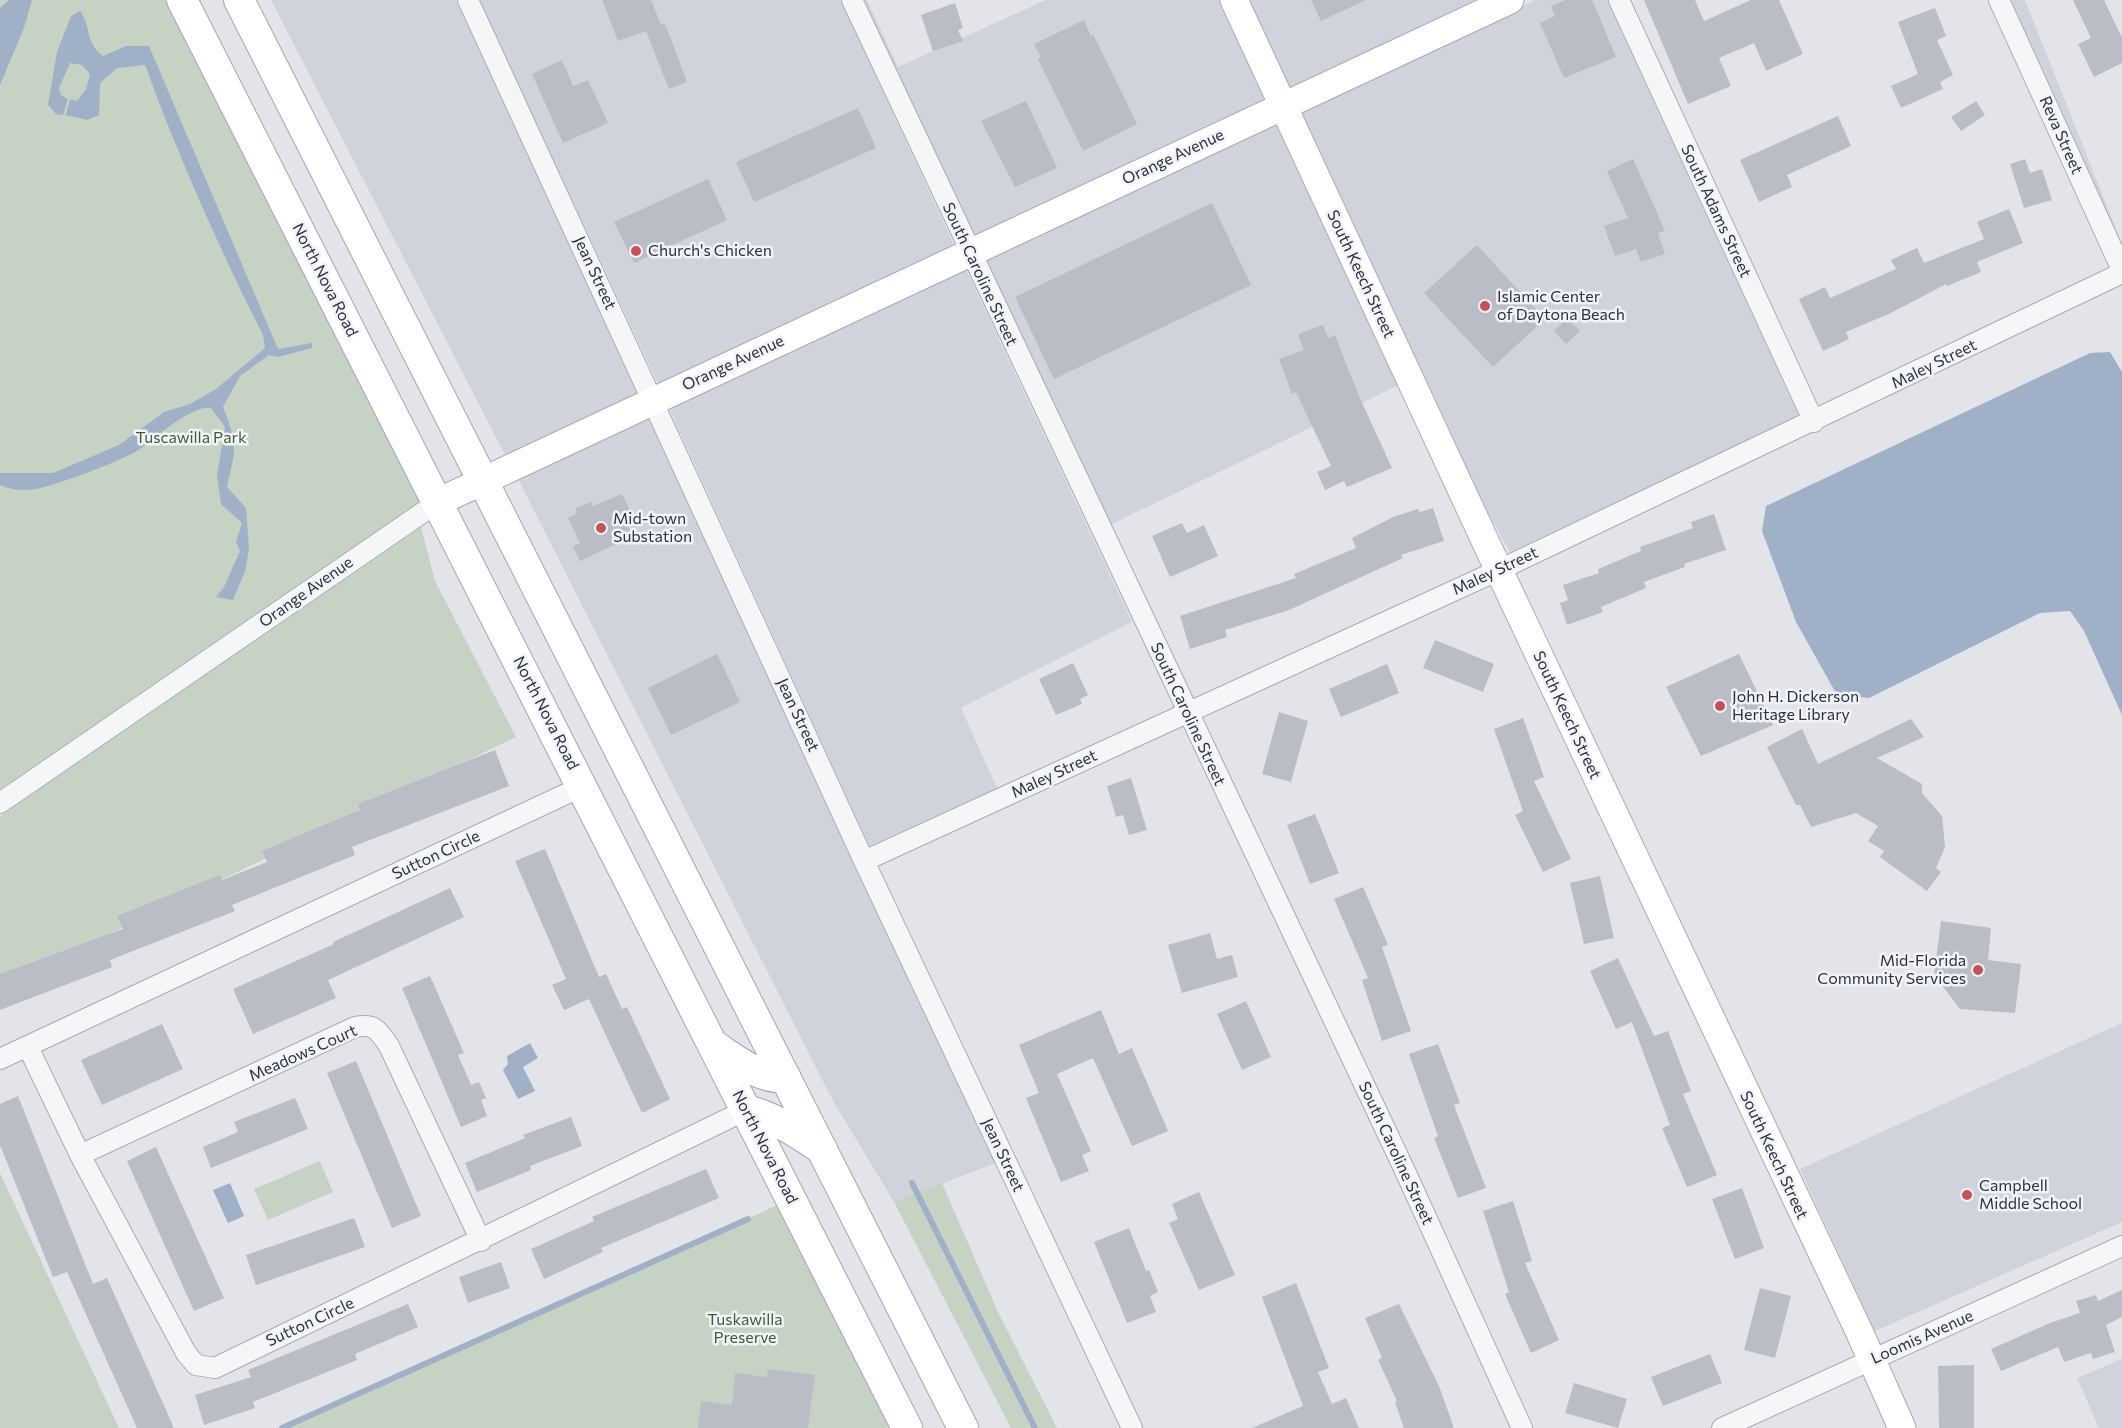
<!DOCTYPE html>
<html>
<head>
<meta charset="utf-8">
<style>
  body { margin:0 }
  canvas { display:block; background:#e2e4ea }
</style>
</head>
<body>
<canvas width="2122" height="1428"></canvas>
<script>
const context = document.querySelector('canvas').getContext('2d');
context.lineJoin = 'round';
function fillPath(path, color) { context.fillStyle = color; context.fill(path, 'evenodd'); }
function strokePath(path, color, width, dash) { context.strokeStyle = color; context.lineWidth = width; context.lineCap = dash ? 'butt' : 'round'; context.setLineDash(dash || []); context.stroke(path); }
function label(font, color, halo, rows, align = 'center') {
  context.font = font + ' Commissioner,sans-serif'; context.lineWidth = 5; context.setLineDash([]); context.textBaseline = 'middle'; context.strokeStyle = halo; context.fillStyle = color; for (const [text, x, y, turn = 0] of rows) {
    context.save(); context.translate(x, y); context.rotate((+turn || 0) * Math.PI / 180); context.textAlign = isNaN(turn) ? turn : align; if (halo) context.strokeText(text, 0, 0); context.fillText(text, 0, 0); context.restore();
  }
}
fillPath(new Path2D(`
  M271 0H456L640 395 506 457Z
  M479 0H840L955 247 659 386Z
  M863 0H867L898 67 1046 0H1223L1269 100 974 238Z
  M1246 0H1483L1288 91Z
  M1536 0H1607L1799 416 1510 552 1461 465 1297 112Z
  M2011 0H2025L2118 234Z
  M1278 121 1401 384 1110 525 984 258Z
  M965 267 1132 622 961 708 997 788 869 846 668 406Z
  M649 415 859 876 996 1163 894 1202 833 1101 517 477Z
  M2122 1023V1222L1875 1331 1800 1169Z
  M2122 1359V1428H2099L2077 1378Z`), '#d0d3db');
fillPath(new Path2D(`
  M0 0H183L438 502 0 803Z
  M421 527 435 581 516 737 0 987V816Z
  M320 1161 333 1192 268 1220 254 1189Z
  M0 1173 119 1428H0Z
  M942 1183 998 1312 1057 1428H1011L894 1202Z
  M791 1198 907 1428H282L748 1219Z`), '#c6d3c4');
fillPath(new Path2D(`
  M9 0H32L24 28 0 85V8Z
  M80 11C92 27 84 41 103 56L126 46H149L278 349 312 343V348L278 357 269 355 240 376 223 407C238 445 236 448 227 487L246 508 249 549 245 572 233 600 216 597 224 587 240 551 236 542 242 523 221 504 217 475 225 427 211 408C191 405 156 438 140 449 127 459 54 486 36 489 25 491 11 490 0 485V473H53L119 445 164 412 190 404 216 389 265 348 263 335C218 246 179 158 145 65L117 68 100 83 99 115 87 120 66 115 70 99 77 101 86 89 90 74 82 65 70 63 59 88 61 95 68 99 63 115 56 114 48 105 57 52 71 16Z
  M2110 352 2122 372V715L2084 631 2070 611 2040 613 1869 698 1837 695 1796 622 1762 531 1766 506 2090 353Z
  M530 1043 538 1058 523 1067 535 1091 518 1099 503 1070 508 1064 507 1056Z
  M230 1183 244 1216 228 1223 213 1190Z`), '#a0b0c7');
strokePath(new Path2D(`
  M912 1183 1035 1428
  M282 1428 748 1219`), '#a0b0c7', 6);
fillPath(new Path2D(`
  M602 0H651L661 25 665 24 687 82 669 89 646 31 618 41Z
  M1311 0H1366L1321 21Z
  M1565 0H1592L1616 57 1564 78 1540 23 1555 16 1551 6Z
  M1644 0H1695L1704 21 1751 0H1779L1803 54 1766 71 1754 43 1719 58 1731 86 1688 104Z
  M2073 0H2104L2122 38V63L2094 77 2078 44 2091 38Z
  M955 3 963 28 958 30 963 41 933 51 921 15Z
  M1935 8 1946 36 1937 40 1953 75 1940 82 1943 89 1901 108 1891 86 1918 74 1898 22Z
  M1084 20 1091 36 1093 34 1137 124 1083 151 1038 59 1041 57 1034 44Z
  M562 60 573 86 588 80 608 123 563 143 532 74Z
  M1026 101 1057 168 1015 187 981 121Z
  M1976 101 1985 115 1961 131 1951 117Z
  M858 108 876 148 754 202 736 162Z
  M1838 116 1851 146 1787 175 1792 187 1759 202 1740 160Z
  M1633 159 1665 231 1658 233 1665 254 1641 262 1636 249 1615 256 1604 226 1628 218 1607 171Z
  M2025 159 2030 173 2042 169 2052 200 2024 208 2010 164Z
  M708 179 727 220 634 263 614 222Z
  M1212 203 1251 285 1054 379 1015 297Z
  M2009 209 2023 243 1977 262 1981 272 1947 286 1946 284 1891 313 1846 332 1849 339 1823 351 1799 299 1825 287 1830 298 1896 269 1891 260 1917 248 1924 263 1984 239 1977 222Z
  M1477 245 1545 319 1493 367 1424 293Z
  M1567 318 1580 331 1566 344 1554 331Z
  M1323 325 1328 338 1335 335 1358 394 1392 468 1347 487 1344 481 1325 490 1317 472 1331 466 1296 392 1292 394 1279 359 1304 350 1298 334Z
  M622 494 633 517 625 520 633 536 580 561 573 546 580 543 568 518 577 514 576 508 591 502 593 506Z
  M1433 508 1444 541 1401 555 1403 558 1289 610 1225 630 1227 637 1190 649 1180 616 1296 578 1294 574 1356 548 1352 538 1393 517 1418 509 1420 512Z
  M1714 514 1726 550 1684 564 1685 567 1644 582 1646 588 1601 607 1603 612 1567 625 1560 603 1568 600 1563 585 1599 573 1598 569 1641 551 1640 547 1693 528 1691 522Z
  M1182 523 1187 533 1204 525 1218 556 1170 577 1152 536Z
  M1435 640 1494 664 1483 692 1423 668Z
  M717 654 740 702 671 735 648 688Z
  M1739 654 1773 725 1701 756 1666 687Z
  M1073 663 1088 695 1080 699 1082 704 1056 715 1039 679Z
  M1387 664 1399 693 1341 717 1329 689Z
  M1279 712 1308 721 1291 782 1262 774Z
  M1523 718 1544 777 1534 781 1571 859 1543 872 1515 815 1523 811 1494 729Z
  M1911 719 1924 737 1877 758 1922 784V793L1942 816 1945 847 1936 868 1941 872 1927 891 1880 857 1884 851 1868 841 1878 826 1856 813 1811 827 1800 805H1796L1767 747 1802 729 1818 764Z
  M495 750 509 786 352 847 355 855 232 905 235 911 110 960 112 967 0 1010V974L123 929 117 916 220 875 222 880 267 862 262 851 360 810 358 804Z
  M1131 778 1147 830 1129 835 1123 815 1116 817 1107 786Z
  M1315 814 1339 873 1310 884 1287 825Z
  M545 849 599 977 606 974 622 1009 627 1007 670 1099 642 1113 589 999 564 1010 552 985 566 979 515 861Z
  M1600 876 1614 938 1584 944 1570 883Z
  M1363 887 1388 945 1382 947 1411 1031 1382 1041 1362 980 1368 978 1334 899Z
  M450 888 464 917 328 980 336 998 253 1034 233 989 334 944 333 942Z
  M1941 921 1991 928 1988 960 2021 964 2015 1013 1960 1009 1934 975Z
  M1210 933 1217 959 1232 955 1238 977 1182 993 1168 945Z
  M1618 958 1654 1036 1668 1031 1691 1091 1683 1094 1717 1175 1687 1187 1662 1128 1670 1125 1632 1022 1616 1029 1590 971Z
  M430 976 464 1053 458 1055 471 1085 479 1082 486 1098 481 1100 487 1116 461 1127 402 988Z
  M1246 1001 1271 1057 1242 1070 1217 1014Z
  M1101 1010 1119 1054 1132 1048 1168 1131 1132 1146 1093 1058 1057 1074 1091 1151 1082 1155 1089 1171 1061 1182 1026 1098 1039 1093 1019 1045Z
  M162 1024 183 1069 102 1105 81 1060Z
  M1438 1044 1460 1103 1454 1105 1486 1188 1458 1198 1434 1138 1438 1136 1409 1054Z
  M356 1061 421 1216 392 1228 327 1073Z
  M18 1096 93 1284 107 1278 174 1428H137L67 1272 53 1277 0 1145V1104Z
  M295 1098 308 1129 211 1168 203 1147 238 1132 234 1122Z
  M571 1117 582 1146 530 1166 531 1170 477 1192 465 1163 525 1138 523 1135Z
  M156 1147 224 1298 194 1311 127 1161Z
  M706 1169 719 1198 601 1248 603 1252 544 1279 531 1249 594 1221 592 1217Z
  M1742 1188 1764 1248 1735 1259 1712 1199Z
  M1199 1192 1235 1275 1199 1290 1169 1223 1178 1219 1172 1204Z
  M1513 1201 1532 1261 1525 1263 1559 1340 1531 1353 1505 1294 1509 1292 1483 1211Z
  M354 1218 365 1247 256 1285 246 1255Z
  M1129 1228 1146 1271 1149 1270 1158 1292 1150 1296 1156 1312 1127 1323 1094 1242Z
  M501 1262 510 1288 468 1303 459 1277Z
  M1296 1283 1329 1368 1318 1372 1332 1404 1346 1398 1359 1428H1252L1303 1406 1262 1297Z
  M1760 1288 1791 1296 1775 1358 1744 1350Z
  M2122 1290V1317L2106 1325 2115 1352 2093 1359 2091 1353 2064 1362 2058 1347 2001 1371 1991 1349 2050 1323 2080 1313 2076 1301 2096 1295 2098 1301Z
  M408 1304 418 1327 355 1354 357 1360 253 1402 255 1408 204 1425 195 1395 251 1377 248 1370Z
  M1399 1304 1439 1386 1454 1428H1404L1395 1402 1397 1401 1378 1360 1382 1358 1365 1318Z
  M1710 1354 1722 1383 1663 1406 1651 1377Z
  M1974 1365V1428H1939L1938 1366Z
  M768 1369 815 1375 808 1428H698L701 1401 732 1405 735 1373 767 1377Z
  M1574 1383 1627 1399 1618 1428 1565 1413Z`), '#babdc6');
const street = new Path2D(`
  M468 0 864 861 1132 1428
  M852 0 1406 1173 1522 1428
  M1619 0 1814 422
  M1999 0 2122 270
  M0 803 438 502
  M864 861 1499 570 2122 273
  M28 1047 80 1155 186 1353 196 1365 215 1368 746 1110
  M0 1059 583 786
  M80 1155 355 1027C375 1023 378 1030 389 1046L481 1241
  M1722 1428 2122 1246`);
const secondary = new Path2D(`
  M1234 0 1487 545 1858 1329 1902 1428
  M438 502 1510 0`);
const primary = new Path2D(`
  M182 0 907 1428
  M239 0 963 1428
  M715 1046C737 1061 758 1078 786 1078
  M746 1110C775 1117 797 1133 822 1149`);
strokePath(street, '#a7abb4', 22);
strokePath(secondary, '#a7abb4', 29);
strokePath(primary, '#a2a8b4', 32);
strokePath(street, '#f5f6f8', 20);
strokePath(secondary, '#fff', 27);
strokePath(primary, '#fff', 30);
for (const [x, y, r, color] of [
  [636,251,6,"#c55159"],
  [1485,306,6,"#c55159"],
  [601,528,6,"#c55159"],
  [1720,706,6,"#c55159"],
  [1978,970,6,"#c55159"],
  [1967,1195,6,"#c55159"]
]) { const dot = new Path2D(); dot.arc(x, y, r, 0, 2 * Math.PI); context.fillStyle = color; context.fill(dot); strokePath(dot, '#f2f3f7', 2); }
label('16px', '#2b3140', '#f2f3f7', [
  ["Reva Street",2061,135,66],
  ["Orange Avenue",1173,157,-25],
  ["South Adams Street",1716,211,65],
  ["Jean Street",595,273,65],
  ["South Caroline Street",980,274,65],
  ["South Keech Street",1361,274,65],
  ["North Nova Road",325,280,63],
  ["Orange Avenue",733,363,-25],
  ["Maley Street",1934,364,-26],
  ["Maley Street",1495,571,-25],
  ["Orange Avenue",306,592,-35],
  ["North Nova Road",546,713,63],
  ["South Caroline Street",1188,714,65],
  ["Jean Street",798,715,65],
  ["South Keech Street",1567,715,65],
  ["Maley Street",1054,774,-25],
  ["Sutton Circle",436,855,-25],
  ["Meadows Court",303,1053,-24],
  ["North Nova Road",765,1147,63],
  ["South Caroline Street",1396,1153,65],
  ["Jean Street",1003,1155,65],
  ["South Keech Street",1774,1155,65],
  ["Sutton Circle",310,1322,-25],
  ["Loomis Avenue",1922,1337,-24]
]);
label('16px', '#2b3140', '#f2f3f7', [
  ["Church's Chicken",648,251],
  ["Islamic Center",1497,297],
  ["of Daytona Beach",1497,315],
  ["Mid-town",613,519],
  ["Substation",613,537],
  ["John H. Dickerson",1732,697],
  ["Heritage Library",1732,715],
  ["Mid-Florida",1966,961,"right"],
  ["Community Services",1966,979,"right"],
  ["Campbell",1979,1186],
  ["Middle School",1979,1204]
], 'left');
label('16px', '#3d5b3a', '#f2f3f7', [
  ["Tuscawilla Park",191,438],
  ["Tuskawilla",745,1320],
  ["Preserve",745,1338]
]);
</script>
</body>
</html>
